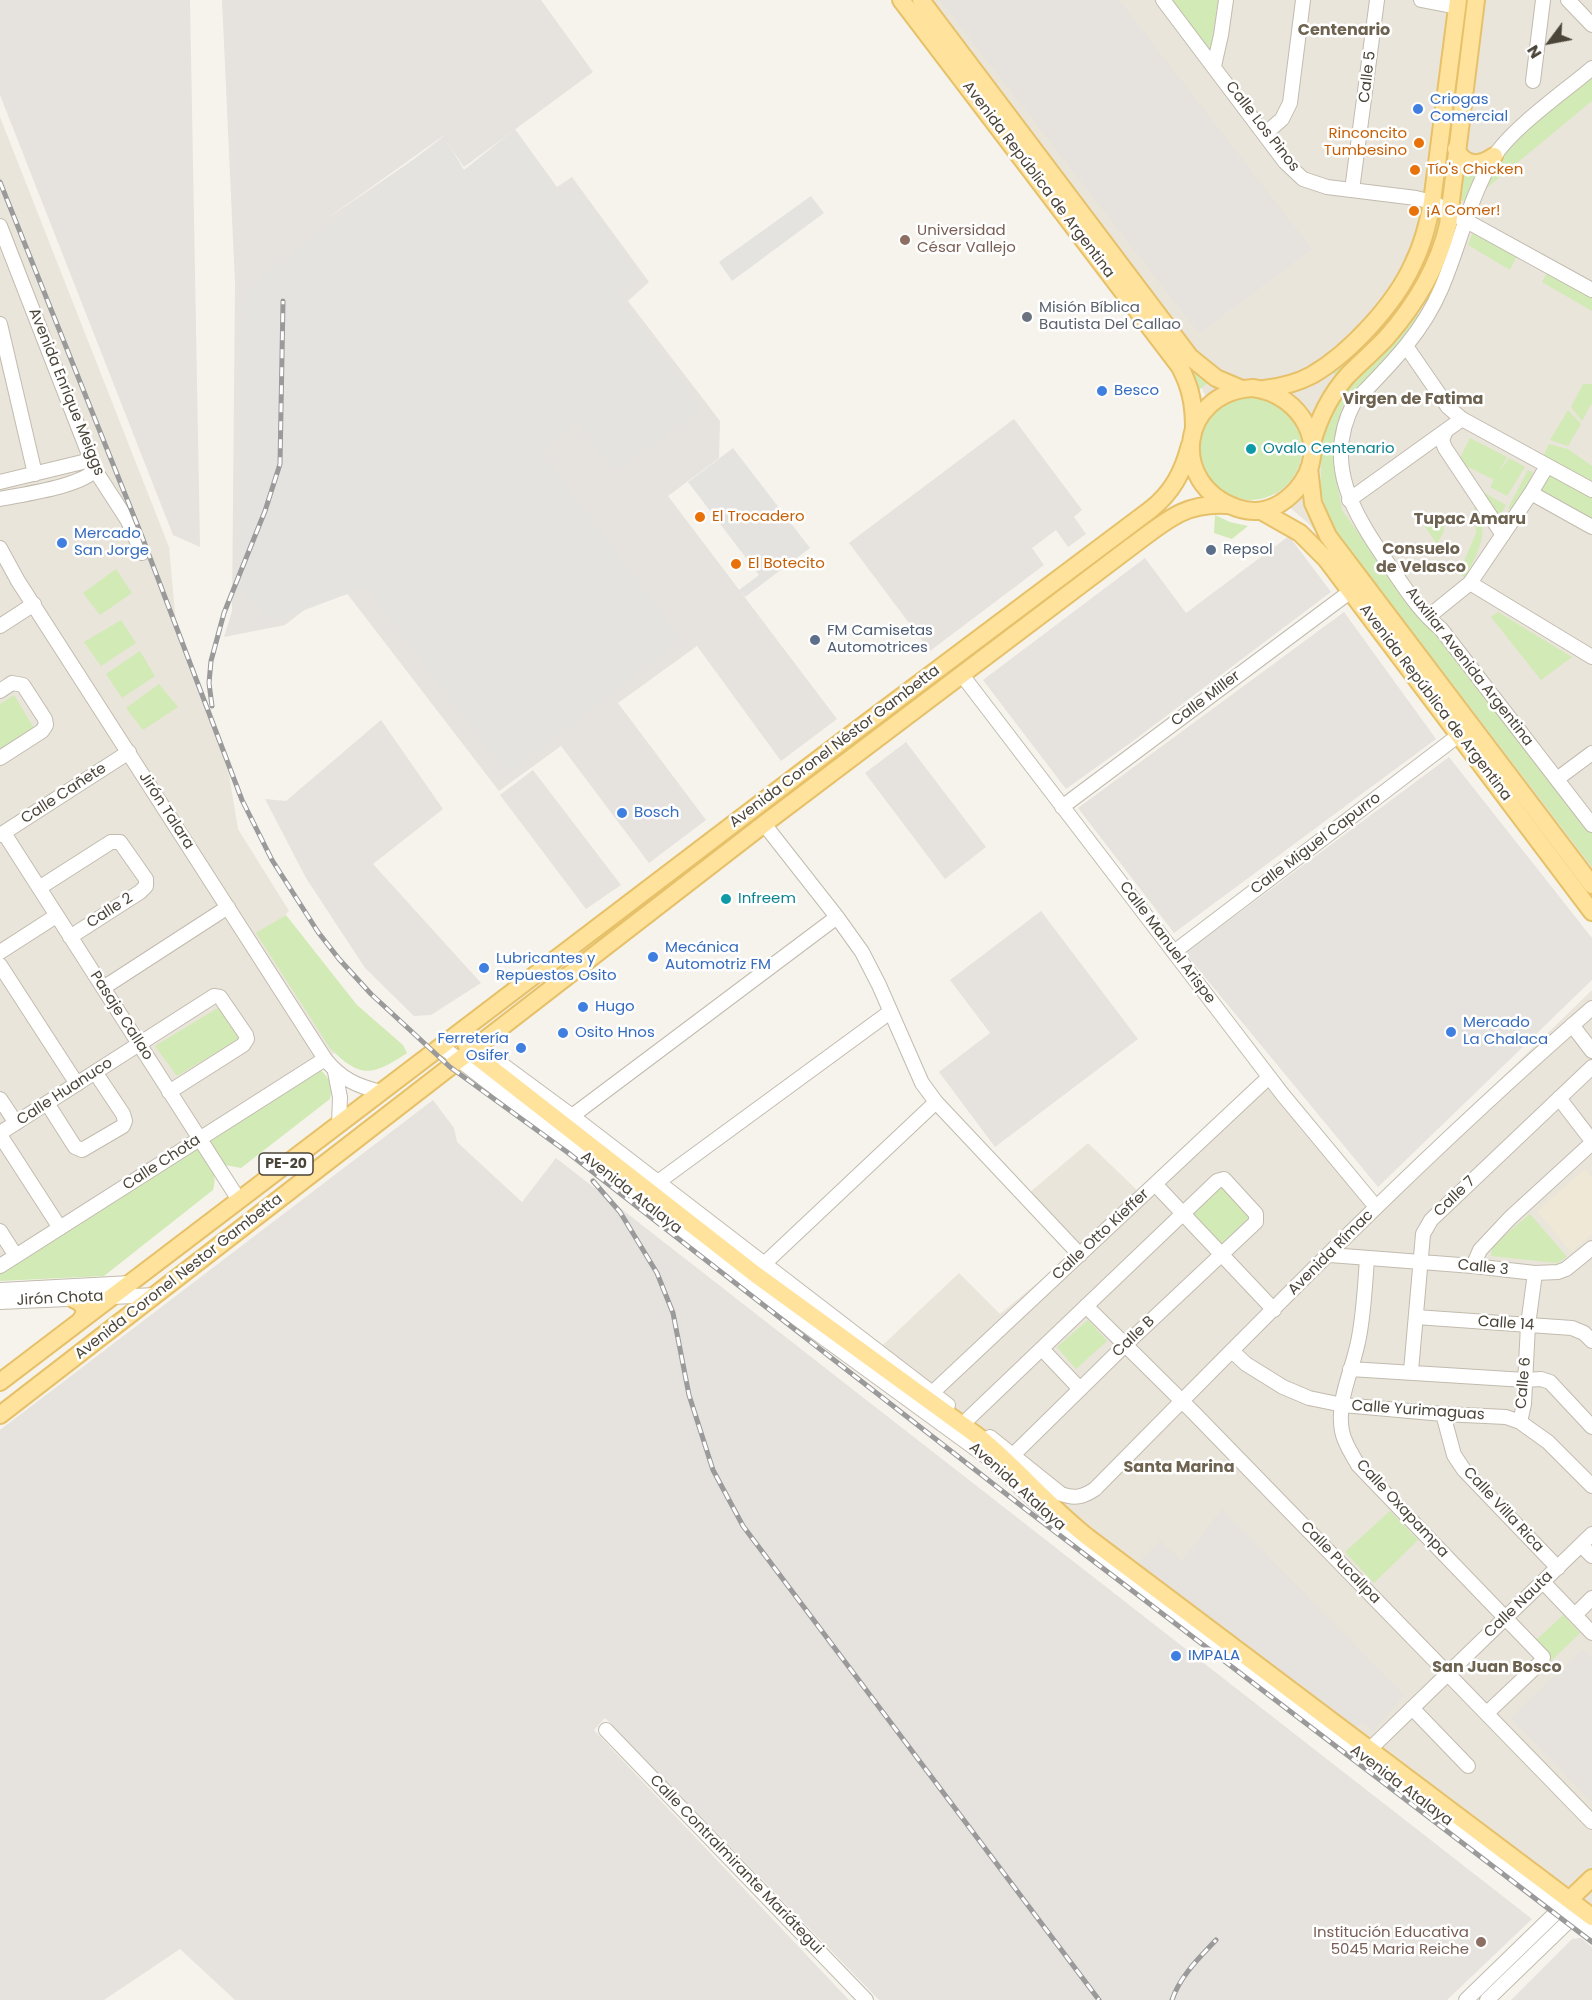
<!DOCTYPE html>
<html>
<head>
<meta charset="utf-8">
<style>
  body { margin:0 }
  #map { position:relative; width:1592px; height:2000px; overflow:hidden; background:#f6f3ec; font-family:Poppins,sans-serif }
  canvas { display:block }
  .north { position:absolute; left:1520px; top:12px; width:60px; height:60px; -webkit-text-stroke:4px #fff; paint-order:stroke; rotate:238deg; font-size:16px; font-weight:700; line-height:24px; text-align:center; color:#4b4439 }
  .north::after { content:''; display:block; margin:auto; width:21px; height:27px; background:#4b4439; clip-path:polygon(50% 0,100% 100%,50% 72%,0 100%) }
</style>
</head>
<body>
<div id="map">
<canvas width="1592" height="2000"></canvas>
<div class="north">N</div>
</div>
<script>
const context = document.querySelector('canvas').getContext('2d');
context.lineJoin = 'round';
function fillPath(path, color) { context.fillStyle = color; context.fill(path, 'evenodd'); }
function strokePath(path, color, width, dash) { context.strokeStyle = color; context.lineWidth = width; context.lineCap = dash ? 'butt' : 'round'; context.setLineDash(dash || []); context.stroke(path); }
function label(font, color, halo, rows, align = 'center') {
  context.font = font + ' Poppins,sans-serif'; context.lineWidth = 5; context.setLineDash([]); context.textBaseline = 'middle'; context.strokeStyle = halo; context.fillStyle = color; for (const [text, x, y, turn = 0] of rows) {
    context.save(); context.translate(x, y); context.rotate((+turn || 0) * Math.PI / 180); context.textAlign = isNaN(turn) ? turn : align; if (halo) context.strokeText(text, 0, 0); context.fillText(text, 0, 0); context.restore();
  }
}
fillPath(new Path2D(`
  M913 0H1592V899L1310 525 1245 468 1230 452 1200 384Z
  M0 117 169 547 177 633 227 763 238 829 289 911 265 937 339 1050 0 1273Z
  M1592 990V1926L867 1360 959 1273 1000 1314 1071 1255 1029 1193 1088 1143 1139 1192 1271 1067 1378 1198Z`), '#eae5da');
fillPath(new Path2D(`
  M0 0H190L200 547 173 535 0 95Z
  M222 0H541L593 72 464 167 443 136 321 223 442 140 464 170 517 132 557 187 572 177 649 282 628 301 720 421 719 458 668 496 837 719 781 761 697 646 618 703 706 820 649 863 561 746 499 791 339 583 285 625 224 637 232 611 235 283Z
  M940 0H1119L1312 249 1199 333Z
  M1014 419 1082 510 1074 517 1086 534 1068 547 1056 530 1032 548 1044 565 930 651 849 543Z
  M1289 536 1331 592 1133 741 1066 789 983 680 1145 558 1186 613Z
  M1344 612 1436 739 1174 933 1078 808Z
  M381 720 443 809 373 864 481 983 431 1015 414 1016 365 968 306 878 265 799 286 801Z
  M906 742 986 847 945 879 865 773Z
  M1449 757 1592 938V980L1378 1187 1185 953Z
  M533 770 621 885 586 909 500 795Z
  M1041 911 1138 1039 995 1147 939 1072 990 1033 950 980Z
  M433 1100 454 1128 457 1142 522 1202 556 1158 1532 1919 1447 2000H879L605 1718 594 1730 849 2000H235L180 1949 104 2000H0V1430Z
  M1222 1509 1404 1695 1373 1731 1363 1723 1353 1729 1136 1566 1160 1541 1182 1561Z
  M1583 1649 1592 1658V1802L1511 1718Z
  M1581 1938 1592 1947V2000H1511L1572 1939Z`), '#e6e2dd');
fillPath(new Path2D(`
  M1585 1169 1592 1178V1234L1571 1252 1537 1211Z`), '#efe8d6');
fillPath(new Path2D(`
  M1171 0H1218L1211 49 1207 50Z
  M1461 0H1469L1456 99 1448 95Z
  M1592 76V101L1483 191C1489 179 1495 165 1503 154 1528 123 1563 103 1592 76Z
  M1444 122 1452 123 1445 196 1436 193Z
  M1462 167 1467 168 1475 178 1469 197 1465 201 1458 200Z
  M1432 211 1441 212 1437 235 1412 291 1337 376 1332 372 1403 288Z
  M1473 232 1517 255 1510 270 1468 245Z
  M1549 270 1592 295V311L1542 282Z
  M1413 310 1421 317 1342 407 1337 445V484L1342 510 1416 614 1429 627 1438 632 1592 833V867L1333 527 1321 494V444L1332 401Z
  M1171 337 1210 381 1199 390Z
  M1583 384H1592V403L1582 421 1571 407Z
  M1198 448a52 52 0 1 1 104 0a52 52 0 1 1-104 0Z
  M1568 410 1581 424 1568 446 1550 440Z
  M1470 438 1507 457 1499 472 1509 458 1525 467 1507 496 1490 487 1494 480 1458 462Z
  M1549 444 1568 449 1592 466V486L1542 459Z
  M1528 470 1533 472 1526 489 1513 511 1508 508Z
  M1548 473 1592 495V522L1541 493 1540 489Z
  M1473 486 1506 505 1498 520Z
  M1474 506C1493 529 1476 556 1465 578L1459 573 1476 533Z
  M1215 515 1230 522 1248 526 1232 539 1214 533Z
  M1434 518 1443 520 1444 531 1437 544 1423 524Z
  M116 569 132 593 100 615 83 593Z
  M1498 612 1572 657 1541 680 1491 617Z
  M121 620 136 643 101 666 84 642Z
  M140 651 155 676 122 698 106 674Z
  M159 684 178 707 143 730 126 708Z
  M14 695 34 728 0 749V704Z
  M286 915 357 1005 403 1045 407 1053C373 1076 360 1079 330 1048L256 933Z
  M221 1006 242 1037 177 1076 155 1046Z
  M320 1070C330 1077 333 1088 330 1099L241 1168 225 1165 210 1143V1139Z
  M192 1146 197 1147C208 1162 219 1171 213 1190L104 1276 0 1281V1273Z
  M1219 1184 1251 1217 1222 1244 1190 1211Z
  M1530 1214 1567 1257 1557 1263 1491 1256 1492 1246Z
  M1088 1320 1107 1341 1076 1369 1057 1347Z
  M1390 1511 1418 1540 1374 1583 1345 1552Z
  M1563 1615 1580 1633 1551 1661 1534 1642Z`), '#d2eab5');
fillPath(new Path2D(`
  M515 129 562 196 576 186 640 277 618 293 702 409 614 472 578 422 541 451 682 640 507 774 366 587 270 623 237 585 243 291 444 136 464 170Z
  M811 196 824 213 732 281 719 262Z
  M733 448 810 548 745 597 739 590 759 575 688 482Z`), '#e5e3e0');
const minor = new Path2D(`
  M1163 0 1285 162 1303 179 1327 187 1416 198 1432 202 1592 290
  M1421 0 1457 7
  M1568 0 1592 25
  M1214 66 1221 35 1226 0
  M1592 68C1564 92 1512 128 1494 157 1470 195 1459 248 1441 289 1422 334 1388 367 1355 401 1321 463 1354 514 1389 565 1405 588 1419 611 1441 629L1592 825
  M1533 81 1543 0
  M1265 134 1282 119 1290 103 1303 0
  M1352 190 1377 0
  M0 226 95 470 128 521 142 553
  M0 324 35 474
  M1406 346 1448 407 1462 419 1592 490
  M1445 433 1442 440 1445 448 1503 535
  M0 482 91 460
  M1531 493 1592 527
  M0 499C24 494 79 487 95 470
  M1349 500 1462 419
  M0 548 18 581 325 1059C341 1079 357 1086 381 1092
  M1470 583 1592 657
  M1428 617 1470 583 1531 493 1547 466
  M0 626 34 604
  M962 675 1283 1095 1376 1207
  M0 691 12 683 23 685 45 719 46 725 42 731 0 758
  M1557 779 1592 753
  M1062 807 1351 591
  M764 824 837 917 862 952 879 985 922 1083 936 1102 1080 1255
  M4 833 239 1200
  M0 835 129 752
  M39 888 111 842H120L146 879V886L140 892 70 937
  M0 952 56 916
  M1174 952 1459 735
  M0 965 77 1084
  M103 988 228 907
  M1572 1025 1592 1051
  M441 1046 747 1282 987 1457 1083 1546 1592 1931
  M477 1046 572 1116 948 1405
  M335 1072 340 1097 339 1124
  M1559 1098 1592 1141
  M0 1099 16 1123
  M47 1103 75 1147 82 1150 123 1126 125 1121 123 1114 95 1072
  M572 1116 837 917
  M0 1133 214 996 220 997 246 1035 247 1039 243 1045 169 1092
  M0 1135 60 1228
  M658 1182 890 1012
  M1155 1184 1274 1310
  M0 1231 16 1256
  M1330 1255 1473 1266 1535 1273 1558 1272 1566 1269 1592 1248
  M1367 1259C1365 1285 1364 1311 1359 1337 1354 1368 1336 1399 1342 1431 1344 1443 1352 1454 1358 1465L1543 1657 1542 1661 1487 1713
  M764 1264 936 1102
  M0 1266 325 1059
  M1473 1266 1480 1250 1510 1218 1592 1143
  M0 1290 131 1283
  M0 1302 156 1295
  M1086 1306 1194 1413 1592 1822
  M1416 1317 1572 1328 1584 1333 1592 1341
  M1042 1349 1080 1389
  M1232 1351 1246 1364 1283 1387 1309 1398 1343 1405 1443 1414 1506 1417 1520 1422 1548 1442 1592 1486
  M1350 1369 1525 1380 1541 1379 1550 1382 1592 1427
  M1411 1371 1423 1234 1431 1220 1592 1067
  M932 1393 1269 1077
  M1443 1414 1454 1455 1464 1470 1558 1568
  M968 1419 1217 1181 1224 1179 1256 1214V1222L1124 1346 1013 1455
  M1520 1422 1524 1404 1528 1325 1535 1273
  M990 1437 1061 1494C1075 1499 1083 1497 1095 1489 1257 1325 1418 1159 1592 1008
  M1581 1545 1592 1556
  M1543 1582 1592 1633
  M1575 1615 1592 1598
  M1412 1708 1468 1766
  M606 1730 866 2000
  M1369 1750 1592 1534
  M1466 2000 1566 1903
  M1487 2000 1578 1912`);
const major = new Path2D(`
  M901 0 1180 367C1191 388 1194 405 1194 428
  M921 0 1190 357 1216 378 1242 389
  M1456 149C1465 167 1480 166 1494 156
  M1253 388C1301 394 1333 448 1297 489 1281 507 1261 516 1237 508 1168 484 1179 392 1253 388Z
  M1264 389C1281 387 1297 383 1312 375 1350 353 1395 304 1413 264 1423 244 1428 224 1432 202L1458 0
  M1312 443C1319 418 1330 395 1348 375 1361 362 1375 350 1387 337 1415 305 1438 267 1448 225L1476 0
  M1309 468 1313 503 1328 536 1592 885
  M1263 512 1300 533 1326 559 1592 912
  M466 1044 477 1057 755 1274 979 1437C1018 1469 1050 1508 1090 1539L1592 1917
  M73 1299C84 1303 88 1311 80 1321
  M0 1382 845 739 1150 510C1172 493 1183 472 1190 445
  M0 1415 764 824 1132 546C1165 522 1184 502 1227 505
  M1569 1900 1592 1878`);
strokePath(minor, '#c2bbae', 16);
strokePath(major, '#e6c16a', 20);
strokePath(minor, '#fff', 14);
strokePath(major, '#ffe39c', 16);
const rail = new Path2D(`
  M0 182 141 534 242 800 272 860 318 932 339 959 371 994 450 1067 567 1152 1028 1511 1592 1942
  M212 706 209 683 211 661 224 613 265 511 280 464 283 301
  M593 1181 620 1212 657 1273 673 1313 689 1395 713 1470 743 1526 1099 2000
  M1172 2000C1180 1976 1199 1958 1216 1940`);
strokePath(rail, '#9a9a9a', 5);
strokePath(rail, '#fff', 3, [9]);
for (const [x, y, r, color] of [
  [1418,109,6,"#3f7fe0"],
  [1419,143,6,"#e8710a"],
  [1415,170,6,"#e8710a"],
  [1414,211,6,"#e8710a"],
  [905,240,6,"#8d6e63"],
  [1027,317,6,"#6b7280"],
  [1102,391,6,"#3f7fe0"],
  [1251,449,6,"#0f9aa8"],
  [700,517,6,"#e8710a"],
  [62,543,6,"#3f7fe0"],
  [1211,550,6,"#5c6f8a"],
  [736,564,6,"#e8710a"],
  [815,640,6,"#5c6f8a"],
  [622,813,6,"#3f7fe0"],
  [726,899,6,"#0f9aa8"],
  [653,957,6,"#3f7fe0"],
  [484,968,6,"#3f7fe0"],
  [583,1007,6,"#3f7fe0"],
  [1451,1032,6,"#3f7fe0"],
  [563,1033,6,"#3f7fe0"],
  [521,1048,6,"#3f7fe0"],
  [1176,1656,6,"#3f7fe0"],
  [1481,1942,6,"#8d6e63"]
]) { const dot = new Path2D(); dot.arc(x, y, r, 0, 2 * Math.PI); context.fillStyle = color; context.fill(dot); strokePath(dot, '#fff', 2); }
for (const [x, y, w] of [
  [286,1164,54]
]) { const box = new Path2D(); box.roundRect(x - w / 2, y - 11, w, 22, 4.5); context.fillStyle = '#fff'; context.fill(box); strokePath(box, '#4b4439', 1.5); }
label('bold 14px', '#4b4439', null, [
  ["PE-20",286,1164]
]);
label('15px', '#4b4439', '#fff', [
  ["Calle 5",1368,77,-83],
  ["Calle Los Pinos",1262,127,52],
  ["Avenida República de Argentina",1038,180,53],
  ["Avenida Enrique Meiggs",66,392,68],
  ["Auxiliar Avenida Argentina",1469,667,52],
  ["Calle Miller",1206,699,-37],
  ["Avenida República de Argentina",1435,703,53],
  ["Avenida Coronel Néstor Gambetta",835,747,-37],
  ["Calle Cañete",64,794,-33],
  ["Jirón Talara",166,811,57],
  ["Calle Miguel Capurro",1316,844,-37],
  ["Calle 2",110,911,-33],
  ["Calle Manuel Arispe",1167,943,53],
  ["Pasaje Callao",121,1016,57],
  ["Calle Huanuco",65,1092,-33],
  ["Calle Chota",162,1163,-33],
  ["Avenida Atalaya",631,1193,38],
  ["Calle 7",1455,1197,-44],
  ["Calle Otto Kieffer",1101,1235,-43],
  ["Avenida Rímac",1331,1253,-45],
  ["Calle 3",1483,1268,6],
  ["Avenida Coronel Nestor Gambetta",179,1277,-38],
  ["Jirón Chota",60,1299,-3],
  ["Calle 14",1506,1324,4],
  ["Calle B",1134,1337,-44],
  ["Calle 6",1524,1383,-85],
  ["Calle Yurimaguas",1418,1411,4],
  ["Avenida Atalaya",1017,1487,42],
  ["Calle Oxapampa",1402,1509,47],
  ["Calle Villa Rica",1503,1510,47],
  ["Calle Pucallpa",1340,1563,46],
  ["Calle Nauta",1519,1605,-44],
  ["Avenida Atalaya",1401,1786,37],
  ["Calle Contralmirante Mariátegui",736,1865,46]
]);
label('15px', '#366cbe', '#fff', [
  ["Criogas",1430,100],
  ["Comercial",1430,117],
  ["Besco",1114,391],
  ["Mercado",74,534],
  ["San Jorge",74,551],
  ["Bosch",634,813],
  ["Mecánica",665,948],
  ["Automotriz FM",665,965],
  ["Lubricantes y",496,959],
  ["Repuestos Osito",496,976],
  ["Hugo",595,1007],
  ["Mercado",1463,1023],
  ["La Chalaca",1463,1040],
  ["Osito Hnos",575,1033],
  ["Ferretería",509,1039,"right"],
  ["Osifer",509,1056,"right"],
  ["IMPALA",1188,1656]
], 'left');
label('15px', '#c56008', '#fff', [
  ["Rinconcito",1407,134,"right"],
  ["Tumbesino",1407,151,"right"],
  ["Tío's Chicken",1427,170],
  ["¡A Comer!",1426,211],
  ["El Trocadero",712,517],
  ["El Botecito",748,564]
], 'left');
label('15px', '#785e54', '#fff', [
  ["Universidad",917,231],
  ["César Vallejo",917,248],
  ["Institución Educativa",1469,1933,"right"],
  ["5045 Maria Reiche",1469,1950,"right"]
], 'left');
label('15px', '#5b616d', '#fff', [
  ["Misión Bíblica",1039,308],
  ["Bautista Del Callao",1039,325]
], 'left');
label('15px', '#0d838f', '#fff', [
  ["Ovalo Centenario",1263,449],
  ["Infreem",738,899]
], 'left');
label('15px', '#4e5e75', '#fff', [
  ["Repsol",1223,550],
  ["FM Camisetas",827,631],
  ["Automotrices",827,648]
], 'left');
label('bold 16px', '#6e6250', '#fff', [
  ["Centenario",1344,31],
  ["Virgen de Fatima",1413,400],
  ["Tupac Amaru",1470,520],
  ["Consuelo",1421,550],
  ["de Velasco",1421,568],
  ["Santa Marina",1179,1468],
  ["San Juan Bosco",1497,1668]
]);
</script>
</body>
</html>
